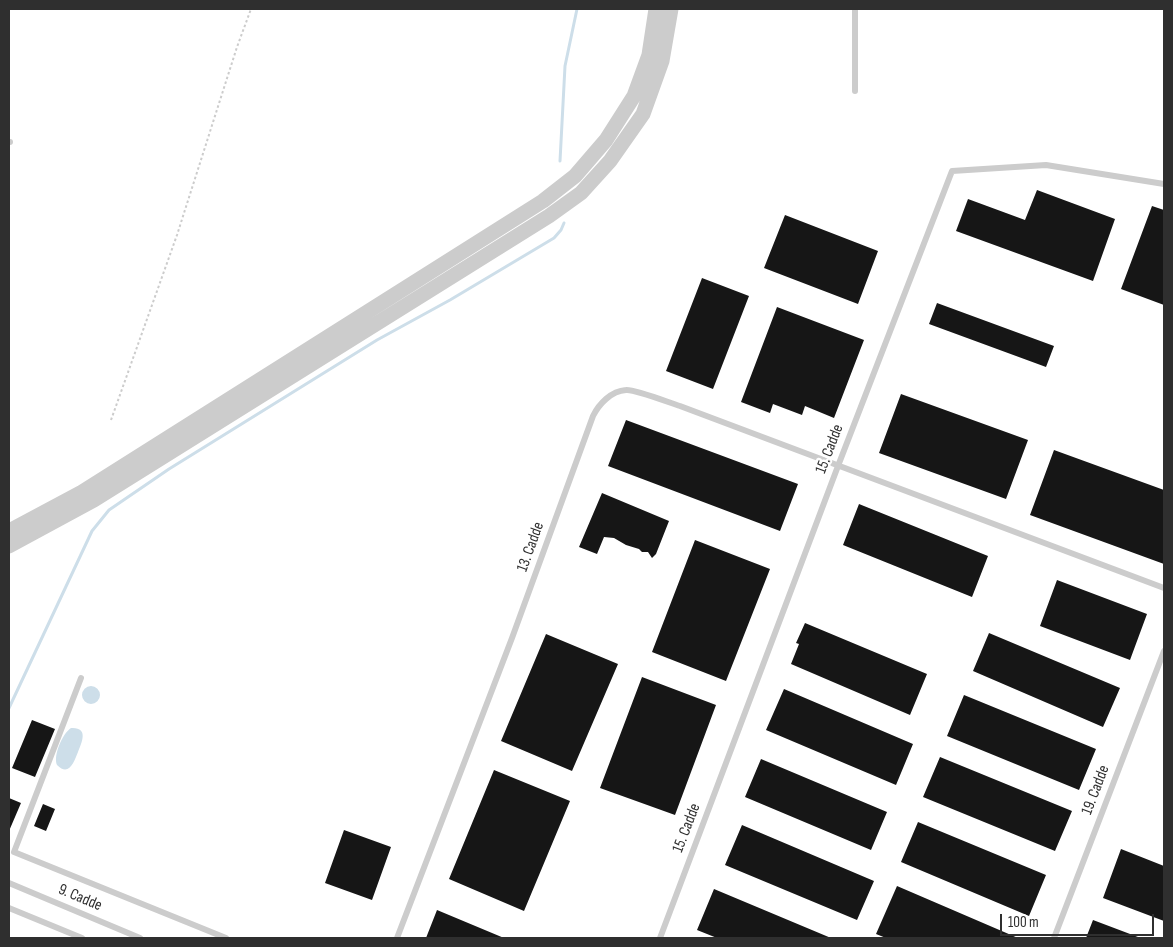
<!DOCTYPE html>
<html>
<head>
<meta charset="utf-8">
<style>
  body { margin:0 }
  #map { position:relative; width:1173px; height:947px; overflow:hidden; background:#fff; font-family:"Sofia Sans Condensed",sans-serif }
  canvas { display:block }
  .frame { position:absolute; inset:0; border:10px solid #2f2f2f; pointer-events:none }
  .scale { position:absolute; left:1000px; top:914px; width:154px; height:22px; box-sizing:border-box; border:2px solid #2f2f2f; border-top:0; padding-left:6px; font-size:15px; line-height:18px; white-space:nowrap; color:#2f2f2f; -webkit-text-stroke:4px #fff; paint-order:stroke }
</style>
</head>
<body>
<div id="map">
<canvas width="1173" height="947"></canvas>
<div class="frame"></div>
<div class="scale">100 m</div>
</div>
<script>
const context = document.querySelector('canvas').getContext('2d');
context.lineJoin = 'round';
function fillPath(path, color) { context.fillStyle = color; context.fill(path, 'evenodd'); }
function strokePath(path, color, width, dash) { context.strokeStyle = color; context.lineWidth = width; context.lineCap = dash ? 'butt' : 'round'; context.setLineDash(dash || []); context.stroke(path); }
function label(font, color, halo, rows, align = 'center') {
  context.font = font + ' "Sofia Sans Condensed",sans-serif'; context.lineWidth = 5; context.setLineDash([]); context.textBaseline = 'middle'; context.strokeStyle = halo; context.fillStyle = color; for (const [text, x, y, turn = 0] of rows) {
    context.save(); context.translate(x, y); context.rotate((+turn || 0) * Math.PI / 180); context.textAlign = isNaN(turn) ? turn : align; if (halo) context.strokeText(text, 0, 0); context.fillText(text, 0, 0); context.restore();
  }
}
fillPath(new Path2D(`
  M82 695a9 9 0 1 1 18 0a9 9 0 1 1-18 0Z
  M71 728C89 727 82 742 78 752 74 762 69 777 57 765 53 756 62 734 71 728Z`), '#cddee9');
strokePath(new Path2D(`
  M560 161 565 66 577 9
  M9 708 92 531 109 510 169 469 377 340 450 300 554 238 561 230 564 223`), '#cddee9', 3);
fillPath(new Path2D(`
  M1037 190 1115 219 1093 281 956 231 968 199 1025 220Z
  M1152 206 1164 210V305L1121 289Z
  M785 215 878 251 858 304 764 268Z
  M702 278 749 296 713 389 666 371Z
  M937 303 1054 346 1046 367 929 324Z
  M777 307 864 340 834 418 805 406 802 415 773 404 770 413 741 402Z
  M901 394 1028 440 1006 499 879 453Z
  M626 420 798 484 780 531 608 466Z
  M1054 450 1164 490V564L1030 515Z
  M602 493 669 521 656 554 652 558 648 552H642L639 549 626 545 614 538 604 537 597 554 579 547Z
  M859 504 988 556 972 597 843 545Z
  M695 540 770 569 726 681 652 652Z
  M1057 580 1147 614 1130 660 1040 626Z
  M805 623 927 674 910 715 791 664 799 644 796 643Z
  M989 633 1120 688 1103 727 973 671Z
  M546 634 618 664 572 771 501 741Z
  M642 677 716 705 675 815 600 788Z
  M784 689 913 744 896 785 766 730Z
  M964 695 1096 749 1079 790 947 736Z
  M32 720 55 729 35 777 12 768Z
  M940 757 1072 811 1055 851 923 797Z
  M761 759 887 812 871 850 745 797Z
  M494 770 570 801 524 911 449 879Z
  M9 798 21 803 9 831Z
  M43 804 55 809 46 831 34 826Z
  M918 822 1046 875 1029 916 901 862Z
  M742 825 874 881 857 920 725 865Z
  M344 830 391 847 372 900 325 883Z
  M1121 849 1164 866V921L1103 898Z
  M897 886 1018 938H886L876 934Z
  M714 889 831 938H717L697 930Z
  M437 910 504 938H426Z
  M1093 920 1138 937V938H1086Z`), '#161616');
strokePath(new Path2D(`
  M111 420 177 235 237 47 251 9`), '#ccc', 2, [2.5, 2.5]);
strokePath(new Path2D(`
  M855 91V9
  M9 142H10
  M81 678 14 852 226 938
  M9 883 140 938
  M9 908 82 938
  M397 938 512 638 593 416C599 404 611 391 626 390 635 389 670 403 680 406L1164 588
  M660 938 838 466 952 171 1046 165 1164 184
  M1054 938 1164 651`), '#ccc', 6);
strokePath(new Path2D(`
  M9 531 82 492 543 201 575 176 606 140 634 96 649 55 656 9
  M9 546 94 500 549 216 581 193 610 161 643 114 662 61 671 9`), '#ccc', 15);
label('16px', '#2f2f2f', '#fff', [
  ["15. Cadde",830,449,-69],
  ["13. Cadde",531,547,-70],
  ["19. Cadde",1096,790,-69],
  ["15. Cadde",687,828,-69],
  ["9. Cadde",80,898,23]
]);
</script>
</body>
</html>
